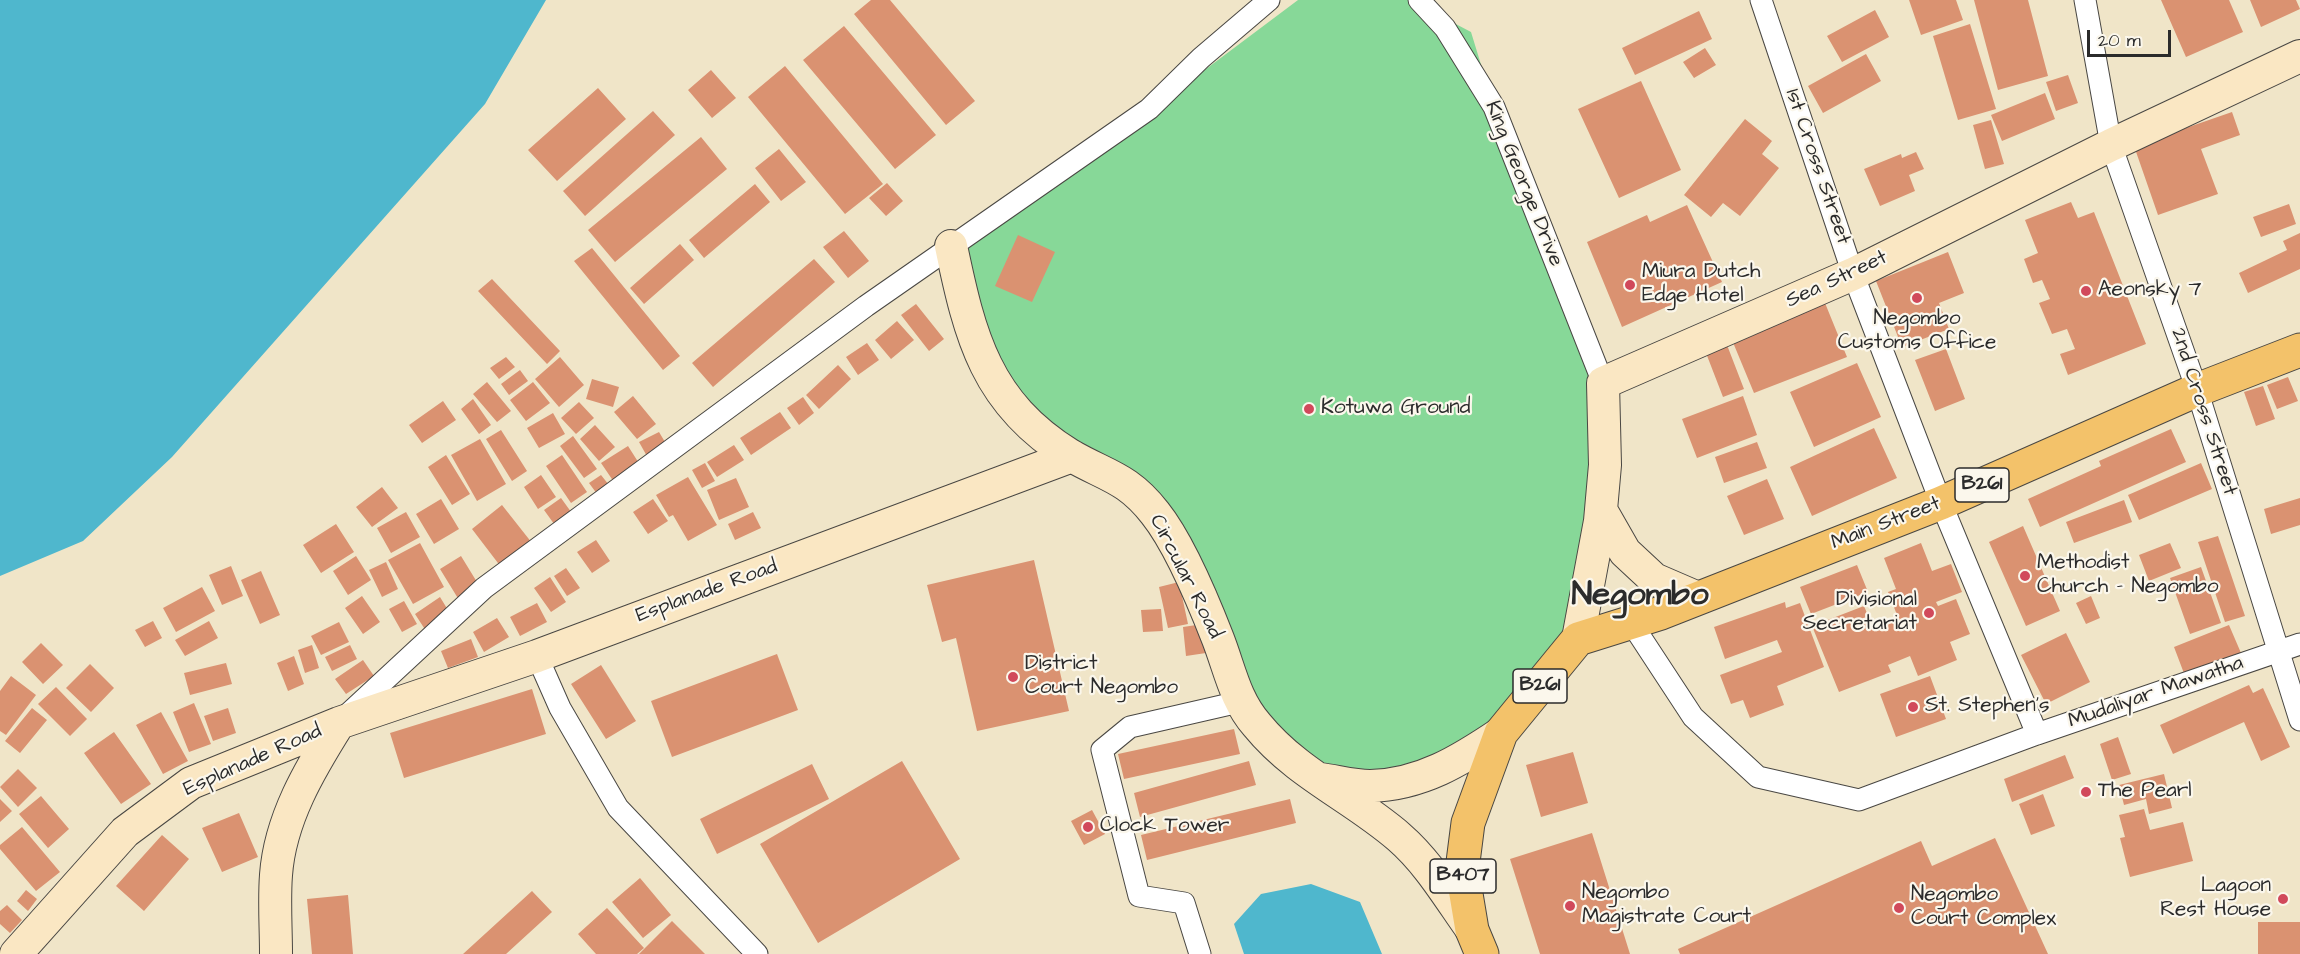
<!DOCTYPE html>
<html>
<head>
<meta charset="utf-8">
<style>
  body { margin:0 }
  #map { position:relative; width:2300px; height:954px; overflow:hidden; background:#f0e5c8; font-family:"Architects Daughter",sans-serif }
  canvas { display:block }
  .scale { position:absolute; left:2087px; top:30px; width:84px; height:27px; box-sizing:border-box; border:3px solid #2b2b2b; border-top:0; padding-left:8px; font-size:18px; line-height:21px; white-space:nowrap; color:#2b2b2b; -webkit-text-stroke:4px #fbf7ec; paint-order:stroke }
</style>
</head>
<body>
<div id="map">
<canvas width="2300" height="954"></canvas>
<div class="scale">20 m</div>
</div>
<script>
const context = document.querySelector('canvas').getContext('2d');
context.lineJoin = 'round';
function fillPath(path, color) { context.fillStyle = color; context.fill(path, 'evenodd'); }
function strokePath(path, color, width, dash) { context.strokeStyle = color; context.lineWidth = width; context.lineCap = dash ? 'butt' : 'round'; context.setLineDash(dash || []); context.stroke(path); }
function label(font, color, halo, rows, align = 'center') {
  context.font = font + ' "Architects Daughter",sans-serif'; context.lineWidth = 4.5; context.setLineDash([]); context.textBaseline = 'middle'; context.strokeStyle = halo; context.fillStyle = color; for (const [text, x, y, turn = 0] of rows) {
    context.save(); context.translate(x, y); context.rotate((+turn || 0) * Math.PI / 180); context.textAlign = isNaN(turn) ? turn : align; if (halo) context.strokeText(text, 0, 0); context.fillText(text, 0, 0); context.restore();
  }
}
fillPath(new Path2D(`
  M1298 0H1410L1471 32 1494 107 1603 383 1578 639 1515 717 1369 786 1270 740 1171 540 1031 428 951 246 1206 69Z`), '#87d898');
fillPath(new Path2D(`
  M0 0H546L485 104 172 457 83 541 0 576Z
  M1311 884 1360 902 1382 954H1244L1234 924 1261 894Z`), '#4fb7cd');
fillPath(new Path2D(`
  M871 0H890L975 101 946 125 854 14Z
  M1909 0H1956L1963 20 1921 35Z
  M1974 0H2028L2048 76 1998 90Z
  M2161 0H2229L2243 32 2186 57Z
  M2250 0H2296L2300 9 2261 27Z
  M1875 10 1889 37 1842 62 1827 36Z
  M1699 11 1712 39 1635 75 1622 48Z
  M1970 24 1996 109 1958 120 1933 36Z
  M844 26 936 135 895 169 803 60Z
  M1705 48 1716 65 1694 78 1683 62Z
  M1866 54 1881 81 1823 113 1808 86Z
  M785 66 883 184 845 214 748 97Z
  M711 70 736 98 712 118 688 90Z
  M2068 75 2078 103 2056 111 2046 82Z
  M1641 81 1681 170 1619 198 1578 109Z
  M598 88 626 119 557 181 528 150Z
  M2045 93 2055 119 2002 141 1991 115Z
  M653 111 675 135 585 216 563 191Z
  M2232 112 2240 135 2201 149 2218 194 2158 215 2134 146Z
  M1745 119 1772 141 1762 154 1779 168 1740 216 1723 203 1711 217 1684 195Z
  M1991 120 2004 164 1985 169 1973 125Z
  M701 137 727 169 615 262 588 230Z
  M779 149 806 182 781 201 755 168Z
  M1916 152 1924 169 1909 175 1915 191 1880 206 1864 169 1901 154 1902 158Z
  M887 183 903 201 886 216 869 198Z
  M755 184 770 202 704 258 689 240Z
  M2071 202 2078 218 2094 212 2146 344 2068 375 2060 354 2075 349 2067 329 2052 334 2039 303 2050 299 2042 280 2033 283 2024 259 2038 253 2025 220Z
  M2289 204 2296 224 2261 237 2253 217Z
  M1687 205 1722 282 1622 327 1587 242 1647 215 1650 222Z
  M844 231 869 261 848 278 823 247Z
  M2300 233V269L2248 293 2239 273 2287 250 2283 241Z
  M1018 235 1055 252 1032 302 995 286Z
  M680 244 694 260 644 304 630 288Z
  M592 248 680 356 663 370 574 261Z
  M1948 252 1964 293 1939 303 1949 329 1902 347 1876 281Z
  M814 259 835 282 713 387 692 363Z
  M492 279 560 351 547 364 478 291Z
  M1825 303 1847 357 1754 393 1732 340Z
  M916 304 944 339 929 351 901 315Z
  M897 321 914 340 891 359 875 340Z
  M867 343 879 360 858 375 846 357Z
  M1727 345 1744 389 1723 397 1706 353Z
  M1946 349 1965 399 1935 411 1915 360Z
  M506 357 515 367 499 379 490 368Z
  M560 357 584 385 559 407 535 379Z
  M1857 363 1881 417 1814 447 1790 392Z
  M838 365 851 379 819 409 806 395Z
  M520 370 528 381 509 395 501 384Z
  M2288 377 2298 401 2277 409 2267 385Z
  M592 379 619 387 613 407 586 399Z
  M487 382 511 411 497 422 473 394Z
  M533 382 550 403 526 421 510 400Z
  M2263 386 2275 419 2256 426 2244 392Z
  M633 396 656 424 637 439 614 412Z
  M1743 396 1757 435 1697 458 1682 419Z
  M803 397 814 413 799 425 787 408Z
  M473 399 491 425 479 434 461 409Z
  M443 401 456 420 422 443 409 425Z
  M579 402 594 418 576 434 561 418Z
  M780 412 791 428 751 455 740 438Z
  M553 413 565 434 539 448 527 428Z
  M595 425 615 447 599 461 580 439Z
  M1874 428 1897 478 1812 516 1790 467Z
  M2171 429 2186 462 2040 527 2028 499 2101 466 2099 461Z
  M501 430 527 471 512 481 486 439Z
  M659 432 668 447 648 458 639 442Z
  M573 436 597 469 584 478 560 446Z
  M480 439 506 484 477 501 451 455Z
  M1757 442 1767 468 1724 483 1715 457Z
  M734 445 744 460 717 477 707 462Z
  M628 446 642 468 616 485 601 463Z
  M446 455 470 494 452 505 428 467Z
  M562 455 587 492 571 503 546 466Z
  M705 463 715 481 702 488 692 470Z
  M2201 463 2212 489 2139 520 2128 495Z
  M541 475 556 497 538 509 524 487Z
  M601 475 613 490 600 498 589 483Z
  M688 477 717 525 688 541 673 515 669 517 656 495Z
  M736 478 749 507 719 520 707 490Z
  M1767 479 1784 519 1744 535 1727 496Z
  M382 487 398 508 372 527 356 507Z
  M561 498 574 516 557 528 544 510Z
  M2300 498V525L2271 534 2264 509Z
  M441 499 459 529 434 544 416 514Z
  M653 499 668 521 648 534 633 512Z
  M2124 500 2132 522 2074 543 2066 522Z
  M502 505 532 543 501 567 472 529Z
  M406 512 420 537 391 553 377 528Z
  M753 512 761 528 735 540 728 524Z
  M336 524 354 552 321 573 303 545Z
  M2023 526 2060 611 2026 626 1989 542Z
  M2218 536 2245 616 2225 622 2198 542Z
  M596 540 610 561 592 573 577 552Z
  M420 543 444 587 413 604 388 560Z
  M1921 543 1932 571 1951 564 1962 592 1936 602 1938 606 1956 599 1970 634 1950 642 1957 660 1918 676 1910 656 1888 665 1891 672 1839 692 1812 626 1864 606 1874 630 1899 620 1888 592 1896 589 1884 558Z
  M2170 543 2181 568 2149 581 2139 555Z
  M356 556 371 580 348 595 333 571Z
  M461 556 480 587 459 600 440 569Z
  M1034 560 1069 711 977 731 956 638 942 642 927 585Z
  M386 562 398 589 382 597 369 570Z
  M1857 565 1868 592 1811 614 1800 587Z
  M231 566 243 596 222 605 209 575Z
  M2201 567 2221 623 2190 634 2170 578Z
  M566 568 580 588 567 596 554 576Z
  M261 571 280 615 260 624 241 580Z
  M550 577 566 602 551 612 534 588Z
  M1179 582 1188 624 1168 628 1159 587Z
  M202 587 215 611 176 632 163 608Z
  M362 596 380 622 363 634 345 608Z
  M2091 596 2100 618 2086 624 2076 603Z
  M440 597 451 615 426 631 415 614Z
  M404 601 417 624 402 632 389 609Z
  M1785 602 1786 608 1800 603 1824 667 1777 686 1784 705 1750 718 1743 700 1731 704 1720 675 1782 652 1777 640 1725 659 1714 627Z
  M537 603 547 622 520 636 510 617Z
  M1161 609 1163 631 1143 632 1141 610Z
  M497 618 509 637 484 652 473 632Z
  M153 621 162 638 145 647 135 630Z
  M209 621 218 638 185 656 175 640Z
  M339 622 349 642 321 655 311 636Z
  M1203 624 1206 653 1186 656 1183 627Z
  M2229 625 2241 653 2185 676 2174 647Z
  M2066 633 2090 682 2046 704 2021 655Z
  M471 639 478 657 448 668 441 651Z
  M41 643 63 665 43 684 22 662Z
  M312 645 319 668 305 673 298 650Z
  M350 645 357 659 332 671 325 657Z
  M777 654 798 710 672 757 651 701Z
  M294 656 304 684 288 691 277 663Z
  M363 660 374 676 346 694 335 679Z
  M226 663 232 684 190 695 184 673Z
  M90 664 114 688 91 712 66 688Z
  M601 665 636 721 606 739 571 684Z
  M11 676 36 695 6 735 0 731V691Z
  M1930 676 1946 719 1896 737 1880 694Z
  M2249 685 2253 693 2263 688 2290 747 2261 761 2244 722 2173 754 2160 725Z
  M56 687 87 719 70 736 38 704Z
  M532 689 546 734 404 778 390 733Z
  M194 703 211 744 189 752 173 712Z
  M32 708 47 720 20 753 5 741Z
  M228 708 236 733 213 741 204 716Z
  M161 712 188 761 163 774 136 725Z
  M1234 729 1240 754 1124 779 1118 754Z
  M114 732 151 784 121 804 84 753Z
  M2118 737 2131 774 2112 780 2100 744Z
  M1573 752 1588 803 1541 817 1526 765Z
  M2065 755 2074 778 2012 802 2004 779Z
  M902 761 960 859 818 943 760 844Z
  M1249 761 1256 785 1140 817 1134 793Z
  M812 764 829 799 717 854 700 819Z
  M18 769 37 788 18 807 0 787Z
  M2164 774 2172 808 2149 814 2146 799 2124 805 2119 785Z
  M2043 794 2055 826 2031 835 2019 804Z
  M41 796 69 829 48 848 19 814Z
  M0 799 12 811 0 822Z
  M1290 799 1296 823 1147 860 1141 835Z
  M2144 809 2150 830 2183 822 2193 861 2130 877 2120 838 2125 837 2119 815Z
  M1092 810 1105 834 1084 845 1071 821Z
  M239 813 258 857 222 872 202 828Z
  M22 827 60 872 36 891 0 849V845Z
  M1592 833 1630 954H1540L1510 859Z
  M162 835 189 859 144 911 116 886Z
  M1995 838 2048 954H1680L1678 949 1921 841 1932 866Z
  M640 878 671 915 643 938 612 902Z
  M26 890 37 899 28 911 17 901Z
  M532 891 552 912 506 954H463Z
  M348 895 353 954H312L307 899Z
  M7 905 22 920 10 933 0 924V911Z
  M607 908 644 948 637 954H596L578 934Z
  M672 921 705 954H639Z
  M2258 922H2300V954H2258Z`), '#da9271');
const street = new Path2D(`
  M1419 0 1445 28 1494 107 1603 383
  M1761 0 1853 274 1941 503 2037 734
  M2085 0 2111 145 2197 390 2300 720
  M1632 624 1693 717 1758 777 1859 800 2037 734 2300 644
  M537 656 560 708 618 808 757 954
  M346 716 484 588 866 306 1149 109 1201 58 1269 0
  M1200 954 1184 903 1139 896 1102 750 1130 727 1239 702`);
const secondary = new Path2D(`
  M951 246C970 337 986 403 1070 455 1106 476 1127 477 1155 513 1179 543 1204 603 1218 639 1230 670 1235 700 1257 725 1297 774 1353 797 1399 837 1429 863 1449 898 1472 930
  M1601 510 1625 552 1654 579 1698 598
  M1578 639 1600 521 1605 465 1603 383 1853 274 2111 145 2300 56
  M1320 779C1336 781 1354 786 1370 786 1421 785 1461 760 1501 733
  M16 954 125 832 191 783 339 723 537 656 1072 456
  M276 954C276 928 274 901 276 875 280 819 310 769 339 723`);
const primary = new Path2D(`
  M1482 954 1472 930 1462 870 1468 823 1501 733 1578 639 1661 613 1941 503 2197 390 2300 350`);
strokePath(street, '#494743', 23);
strokePath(secondary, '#494743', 34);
strokePath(primary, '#494743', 35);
strokePath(street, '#fff', 21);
strokePath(secondary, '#fae7c3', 32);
strokePath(primary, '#f3c26a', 33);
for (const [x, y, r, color] of [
  [1630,285,6,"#d1495b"],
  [2086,291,6,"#d1495b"],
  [1917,298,6,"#d1495b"],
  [1309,409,6,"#d1495b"],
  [2025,576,6,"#d1495b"],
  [1929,613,6,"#d1495b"],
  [1013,677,6,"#d1495b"],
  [1913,707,6,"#d1495b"],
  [2086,792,6,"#d1495b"],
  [1088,827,6,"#d1495b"],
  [2283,899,6,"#d1495b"],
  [1570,906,6,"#d1495b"],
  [1899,908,6,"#d1495b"]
]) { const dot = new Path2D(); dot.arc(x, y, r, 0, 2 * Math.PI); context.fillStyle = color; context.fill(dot); strokePath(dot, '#fbf7ec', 2); }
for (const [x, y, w] of [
  [1982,485,54],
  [1540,686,54],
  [1463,876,66]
]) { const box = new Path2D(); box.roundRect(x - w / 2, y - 17, w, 34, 4.5); context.fillStyle = '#fbf7ec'; context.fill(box); strokePath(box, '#2b2b2b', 1.5); }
label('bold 20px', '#2b2b2b', null, [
  ["B261",1982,485],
  ["B261",1540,686],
  ["B407",1463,876]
]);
label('21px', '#2b2b2b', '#fbf7ec', [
  ["1st Cross Street",1817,167,71],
  ["King George Drive",1523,184,68],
  ["Sea Street",1837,280,-25],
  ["2nd Cross Street",2203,412,72],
  ["Main Street",1886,524,-21],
  ["Circular Road",1185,577,63],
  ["Esplanade Road",707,592,-20],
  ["Mudaliyar Mawatha",2156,693,-19],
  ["Esplanade Road",253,761,-24]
]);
label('21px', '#2b2b2b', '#fbf7ec', [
  ["Miura Dutch",1642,273],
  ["Edge Hotel",1642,297],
  ["Aeonsky 7",2098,291],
  ["Negombo",1917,320,"center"],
  ["Customs Office",1917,344,"center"],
  ["Kotuwa Ground",1321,409],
  ["Methodist",2037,564],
  ["Church - Negombo",2037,588],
  ["Divisional",1917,601,"right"],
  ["Secretariat",1917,625,"right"],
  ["District",1025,665],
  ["Court Negombo",1025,689],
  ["St. Stephen's",1925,707],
  ["The Pearl",2098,792],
  ["Clock Tower",1100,827],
  ["Lagoon",2271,887,"right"],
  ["Rest House",2271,911,"right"],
  ["Negombo",1582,894],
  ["Magistrate Court",1582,918],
  ["Negombo",1911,896],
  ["Court Complex",1911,920]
], 'left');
label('bold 33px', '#2b2b2b', '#fbf7ec', [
  ["Negombo",1640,597]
]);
</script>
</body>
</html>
